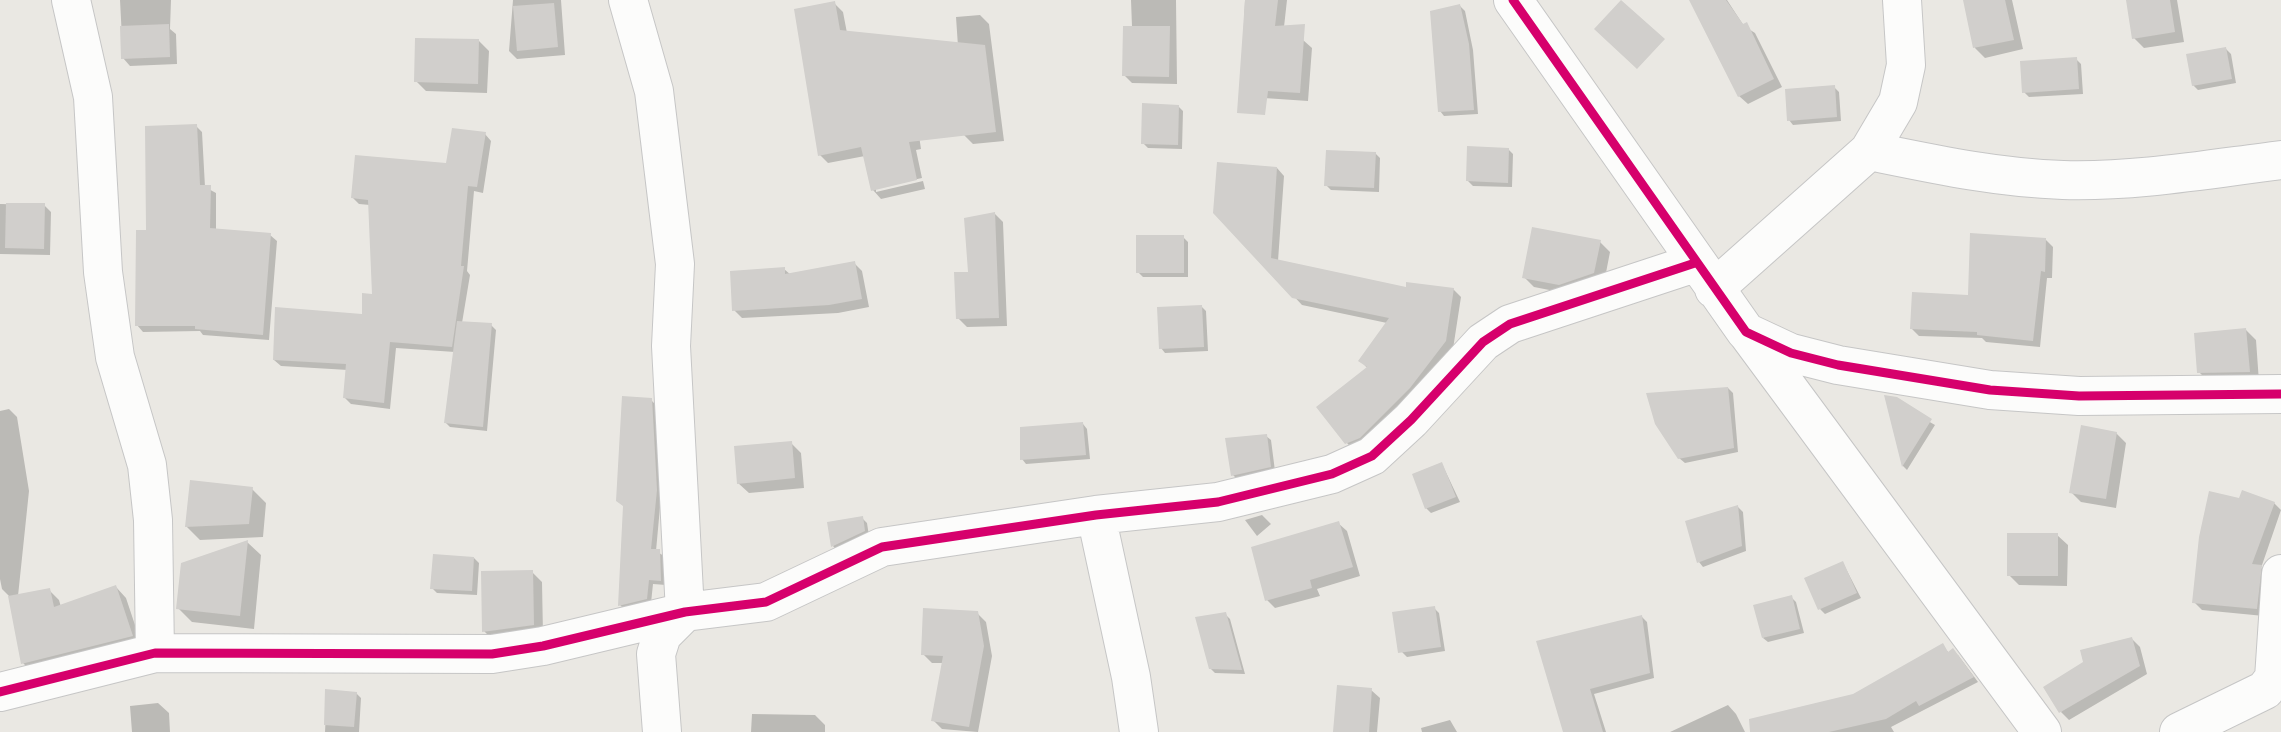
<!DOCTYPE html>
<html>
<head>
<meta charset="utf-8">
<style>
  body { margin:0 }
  canvas { display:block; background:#eae8e3 }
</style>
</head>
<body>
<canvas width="2281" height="732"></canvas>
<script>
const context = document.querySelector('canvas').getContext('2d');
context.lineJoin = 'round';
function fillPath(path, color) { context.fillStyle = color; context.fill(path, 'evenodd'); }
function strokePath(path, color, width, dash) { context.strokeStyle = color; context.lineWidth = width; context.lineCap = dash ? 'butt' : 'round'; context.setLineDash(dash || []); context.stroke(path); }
fillPath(new Path2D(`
  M120 0H171L170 29 176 34 177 64 130 66 123 58Z
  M513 0H561L565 55 517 59 509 51Z
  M1131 0H1176L1177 84 1132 83 1124 75 1132 27Z
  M1245 0H1287L1282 45 1303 40 1312 48 1308 101 1249 97 1241 88Z
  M1708 0H1727L1744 26 1755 33 1782 87 1748 104 1739 96Z
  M1965 0H2012L2023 49 1985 58 1975 48Z
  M2128 0H2177L2184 42 2144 48 2134 38Z
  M834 3 843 12 847 33 906 47 921 149 916 150 922 178 876 188V192L923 181 925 189 881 199 873 190 865 156 828 163 820 155Z
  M1460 6 1465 11 1473 50 1478 114 1444 116 1440 111Z
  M980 15 989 24 1004 141 973 144 964 135 956 17Z
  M479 41 489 51 487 93 426 91 416 81Z
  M2226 49 2231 54 2236 83 2198 90 2193 85Z
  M2076 59 2081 64 2083 94 2029 97 2024 92Z
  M1834 87 1839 92 1841 121 1793 125 1789 120Z
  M1178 106 1183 111 1182 149 1148 148 1143 143Z
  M196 126 202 132 205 187 216 193V230L270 235 277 241 269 340 203 335 200 331 143 332 137 325Z
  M485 134 491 141 483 193 474 191 467 271 470 275 462 323 491 325 496 330 487 431 450 427 445 422 455 352 396 348 390 409 351 404 345 398 348 370 281 366 274 360 364 316 374 295 370 205 359 204 353 198 448 165Z
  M1508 149 1513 154 1512 187 1473 186 1468 181Z
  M1375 153 1380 158 1379 192 1331 190 1326 185Z
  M1277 168 1284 176 1278 261 1407 289H1453L1461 297 1453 349 1354 451 1347 443 1368 369 1360 360 1387 323 1302 305 1215 212Z
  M0 204 44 205 51 212 50 255 0 254Z
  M995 214 1003 222 1007 326 967 327 958 318 970 274Z
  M1183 237 1188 242V277H1143L1138 272Z
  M2045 239 2053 247 2052 278H2047L2040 347 1986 342 1982 338 1919 336 1912 329 1969 297Z
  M1600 242 1610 252 1604 283 1570 294 1534 287 1524 277Z
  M854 263 862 271 869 307 838 313 742 318 734 310 784 269 791 275Z
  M1201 306 1206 311 1208 351 1165 353 1161 348Z
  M2246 330 2256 340 2259 382H2209L2199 372Z
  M1728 388 1733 393 1738 452 1685 463 1679 458Z
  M1886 397 1935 425 1907 470 1903 466Z
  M651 400 656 405 661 496 656 551 664 556 666 585 653 584 651 603 625 610 620 605Z
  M9 409 17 417 29 491 18 596 49 590 59 600 61 607 116 587 126 598 142 646 33 673 23 663 10 597 2 589 0 579V411Z
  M1083 424 1087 429 1090 459 1026 464 1022 459Z
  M2116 433 2126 443 2116 508 2081 502 2071 492Z
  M1266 436 1271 440 1275 471 1238 480 1233 475Z
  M791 443 801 453 804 488 749 493 738 483Z
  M1442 464 1460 502 1431 513 1426 508Z
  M252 489 266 503 263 537 200 540 186 526Z
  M2240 500 2274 503 2281 510 2261 568 2269 575 2264 616 2202 610 2194 602Z
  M1738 507 1743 512 1746 551 1703 567 1699 562Z
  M1262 515 1271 524 1257 536 1245 520Z
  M862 518 867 523 869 536 837 551 833 546Z
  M1338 523 1347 531 1360 576 1317 589 1320 596 1275 608 1267 600Z
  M2057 535 2068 545 2067 586 2019 585 2009 575Z
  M247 542 261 555 254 629 192 622 178 608Z
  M474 558 479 563 477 595 437 593 432 588Z
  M1843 563 1861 598 1825 614 1820 609Z
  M532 572 542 582 543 635 494 641 484 631Z
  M1791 597 1796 602 1804 633 1768 642 1763 638Z
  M1434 608 1439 613 1445 651 1407 657 1402 652Z
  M977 613 986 622 992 656 978 732 942 729 933 720 943 663H932L923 654Z
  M1225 614 1230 619 1245 674 1215 673 1210 668Z
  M1642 617 1647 622 1654 678 1594 694 1606 732H1565L1538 642Z
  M2132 639 2140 647 2147 674 2069 720 2061 712 2085 663Z
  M1942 645 1949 653 1958 655 1978 682 1891 727 1894 732H1804L1854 696Z
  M1371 690 1380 698 1377 732H1336Z
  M327 691 356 693 361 698 359 732H325Z
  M158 703 169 713 170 732H132L130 706Z
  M1728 705 1736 714 1745 732H1670Z
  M752 714 815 715 825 725V732H751Z
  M1450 720 1457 732H1422L1421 728Z`), '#0003');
fillPath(new Path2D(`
  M1245 0H1278L1275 26 1305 24 1300 93 1268 91 1265 115 1237 113Z
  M1621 0 1665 39 1637 69 1594 29Z
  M1689 0H1726L1743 24 1747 22 1774 79 1738 97Z
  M1963 0H2005L2014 40 1973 48Z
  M2126 0H2170L2175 32 2132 39Z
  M835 1 840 30 985 45 996 132 909 142 917 180 871 191 861 147 818 156 794 9Z
  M554 3 558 47 517 51 513 6Z
  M1460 4 1469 44 1474 110 1438 112 1430 11Z
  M169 24 170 57 121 59 120 26Z
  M1123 26H1170L1169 77 1122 76Z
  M415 38 479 39 478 84 414 82Z
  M2226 47 2232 79 2192 86 2186 54Z
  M2077 57 2079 89 2022 93 2020 61Z
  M1835 85 1837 117 1787 121 1785 89Z
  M1142 103 1179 105 1178 145 1141 144Z
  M197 124 200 185H211L210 228 271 233 263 335 195 329V326H135L136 230H146L145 126Z
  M452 128 486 132 477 187 468 186 461 266H464L452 347 390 342 384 403 343 398 346 364 273 360 275 307 362 314V293L372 294 368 200 351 198 355 155 446 163Z
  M1467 146 1509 148 1508 183 1466 181Z
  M1326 150 1376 152 1374 188 1324 186Z
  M1217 162 1277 167 1271 258 1406 287V282L1454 288 1446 341 1410 388 1360 438 1345 444 1316 407 1367 367 1358 361 1389 318 1292 298 1213 213Z
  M6 203H45L44 249 5 248Z
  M995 212 999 318 956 319 954 272H968L964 218Z
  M1532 227 1601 240 1594 273 1559 285 1522 278Z
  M1970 233 2046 238 2045 272 2041 271 2033 341 1977 335V332L1910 329 1912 292 1968 295Z
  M1136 235H1184V273H1136Z
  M855 261 862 299 829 305 732 311 730 271 785 267V274Z
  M1202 305 1204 347 1159 349 1157 307Z
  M457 321 492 323 483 427 444 423Z
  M2246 328 2250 372 2197 373 2194 333Z
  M1728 387 1734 448 1678 459 1655 424 1646 393Z
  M1884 395 1897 397 1932 419 1902 467Z
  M622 396 652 398 657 490 651 549H660L661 581 649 580 647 599 618 606 623 506 616 501Z
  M1083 422 1086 455 1020 460V427Z
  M2081 425 2117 432 2106 499 2069 493Z
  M1267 434 1271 467 1231 476 1225 438Z
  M792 441 795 478 737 484 734 446Z
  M1442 462 1456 497 1425 509 1412 474Z
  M190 480 253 487 249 524 185 527Z
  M2242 490 2275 502 2252 564 2262 565 2257 609 2192 603 2199 537 2209 491 2239 498Z
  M1738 505 1742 546 1697 563 1685 521Z
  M863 516 865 531 831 547 827 522Z
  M1339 521 1353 567 1310 580 1312 588 1265 601 1251 547Z
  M2007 533H2058V576H2007Z
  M248 540 240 616 176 609 181 563Z
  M433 554 474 557 472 591 430 589Z
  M1843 561 1857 593 1818 610 1804 578Z
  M533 570 534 625 482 632 481 571Z
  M116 585 133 636 21 664 8 596 50 588 54 607Z
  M1792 595 1800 629 1762 638 1753 605Z
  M1435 606 1441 647 1398 653 1392 612Z
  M923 608 978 611 984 646 969 727 931 721 943 656 921 655Z
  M1226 612 1242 670 1209 669 1195 617Z
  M1642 615 1650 673 1590 689 1603 732H1563L1536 641Z
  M2132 637 2140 666 2059 713 2043 687 2083 662 2080 650Z
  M1943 643 1948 652 1953 648 1974 677 1919 706 1916 701 1886 719 1829 732H1750L1749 719 1853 694Z
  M1337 685 1372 688 1369 732H1333Z
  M325 689 357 692 354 727 324 725Z`), '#d1cfcc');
const street = new Path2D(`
  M71 0 93 97 103 272 115 357 147 465 153 520 155 653
  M628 0 654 91 675 264 671 346 685 612 662 635 656 654 662 732
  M1513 0 1746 332 1791 353 1838 365 1990 390 2079 396 2281 394
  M1869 151C1933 164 1997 178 2063 180 2136 182 2209 169 2281 160
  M1714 289 1869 151 1898 102 1906 65 1902 0
  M1748 334 2042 732
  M1096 515 1131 677 1139 732
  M0 692 155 653 492 654 543 646 685 612 766 602 882 547 1096 515 1218 502 1332 474 1372 456 1411 420 1483 342 1510 324 1695 263
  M2179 732 2265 690 2274 678 2281 574`);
strokePath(street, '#c6c6c6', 40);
strokePath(street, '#fcfcfb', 38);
strokePath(new Path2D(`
  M1513 0 1746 332 1791 353 1838 365 1990 390 2079 396 2281 394
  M0 692 155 653 492 654 543 646 685 612 766 602 882 547 1096 515 1218 502 1332 474 1372 456 1411 420 1483 342 1510 324 1695 263`), '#d6006c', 9);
</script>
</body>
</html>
